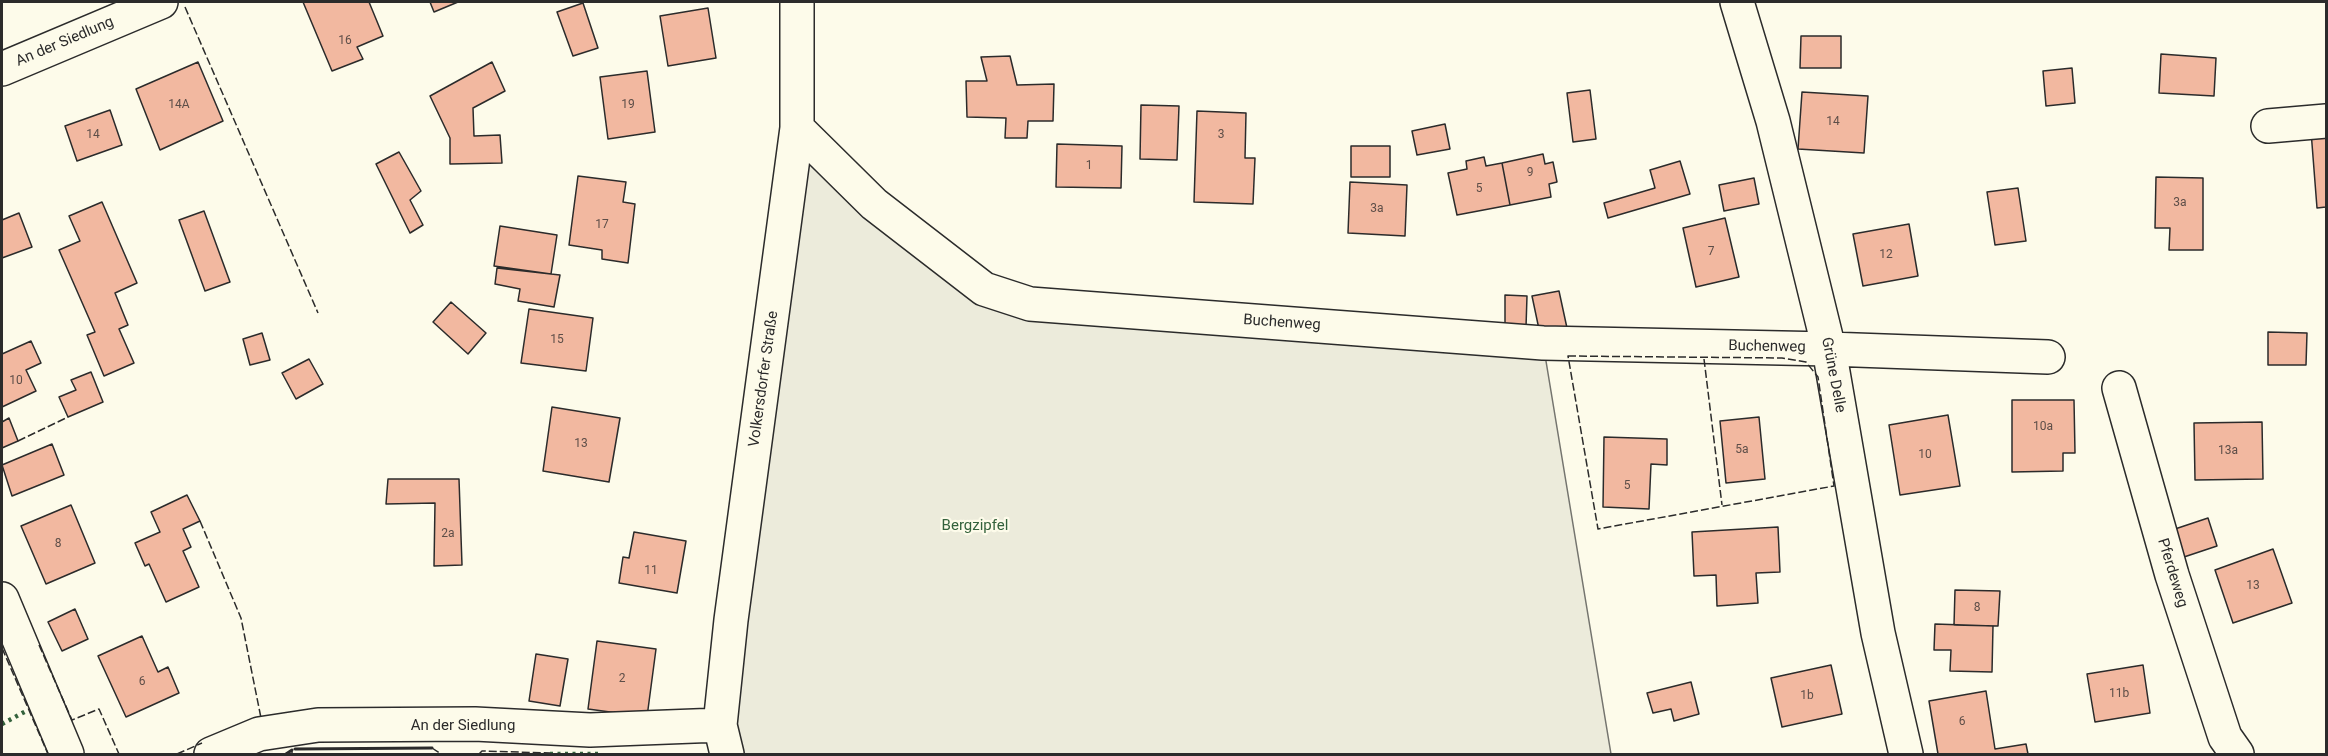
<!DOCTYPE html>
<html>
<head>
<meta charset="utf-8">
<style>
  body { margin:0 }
  #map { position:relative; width:2328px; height:756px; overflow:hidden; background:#fdfbea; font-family:Roboto,sans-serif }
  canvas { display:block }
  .frame { position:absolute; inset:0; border:3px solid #2b2b2b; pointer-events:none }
</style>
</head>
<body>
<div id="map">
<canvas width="2328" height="756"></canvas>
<div class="frame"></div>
</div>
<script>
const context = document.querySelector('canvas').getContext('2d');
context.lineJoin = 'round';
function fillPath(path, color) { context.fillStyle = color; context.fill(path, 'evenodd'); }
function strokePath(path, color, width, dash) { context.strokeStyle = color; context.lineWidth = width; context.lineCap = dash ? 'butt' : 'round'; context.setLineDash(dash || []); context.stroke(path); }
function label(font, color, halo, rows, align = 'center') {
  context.font = font + ' Roboto,sans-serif'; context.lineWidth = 4.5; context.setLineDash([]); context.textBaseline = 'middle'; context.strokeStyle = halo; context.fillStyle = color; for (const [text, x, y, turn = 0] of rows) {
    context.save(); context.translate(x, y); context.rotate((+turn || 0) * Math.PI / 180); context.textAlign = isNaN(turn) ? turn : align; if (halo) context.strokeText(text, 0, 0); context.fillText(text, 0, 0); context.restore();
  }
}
const green = new Path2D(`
  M798 128 984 289 1543 343 1611 754H727Z`);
fillPath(green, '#ecebdb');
strokePath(green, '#74746e', 1.5);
const building = new Path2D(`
  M303 2H369L383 36 357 47 363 59 332 71Z
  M430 2H458L434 12Z
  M583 3 598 48 573 56 557 12Z
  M708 8 716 58 668 66 660 16Z
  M1801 36H1841V68H1800Z
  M2161 54 2216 58 2214 96 2159 93Z
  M1010 56 1017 85 1054 84 1053 121H1028L1027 138H1005L1006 118 967 117 966 81H987L981 57Z
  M198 62 223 121 160 150 136 89Z
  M492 62 505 91 473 108 474 136 500 135 502 163 450 164V138L430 96Z
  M2072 68 2075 103 2046 106 2043 71Z
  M647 71 655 132 608 139 600 77Z
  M1590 90 1596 139 1573 142 1567 93Z
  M1802 92 1868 96 1864 153 1798 149Z
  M1141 105 1179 106 1177 160 1140 159Z
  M110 110 122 145 77 161 65 126Z
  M1197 111 1246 113 1245 158H1255L1253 204 1194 202Z
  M1445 124 1450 149 1417 155 1412 131Z
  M2326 130V207L2317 208 2311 131Z
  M1057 144 1122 146 1121 188 1056 187Z
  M1351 146H1390V177H1351Z
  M399 152 421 191 410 200 423 225 410 233 376 164Z
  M1543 154 1545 164 1553 162 1557 182 1549 184 1551 197 1510 205 1502 163Z
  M1484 157 1486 166 1502 163 1510 205 1457 215 1448 173 1467 169 1466 161Z
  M1680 161 1690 194 1608 218 1604 203 1655 188 1650 170Z
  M578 176 626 182 623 202 635 204 628 263 602 259V250L569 245Z
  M2156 177 2203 178V250H2169L2170 228H2155Z
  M1754 178 1759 204 1724 211 1719 185Z
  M1350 182 1407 185 1405 236 1348 233Z
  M2018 188 2026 241 1995 245 1987 192Z
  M102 202 137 283 115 293 128 325 119 329 134 363 104 376 87 335 95 332 59 250 80 241 69 216Z
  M204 211 230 282 205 291 179 220Z
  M19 213 32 247 2 258V220Z
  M1725 218 1739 277 1696 287 1683 228Z
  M1909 224 1918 276 1863 286 1853 234Z
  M500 226 557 235 551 274 494 266Z
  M497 268 560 275 554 307 518 301 520 289 495 284Z
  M1559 291 1567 328 1540 334 1532 296Z
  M1505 295 1527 296 1526 327H1505Z
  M451 302 486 333 468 354 433 322Z
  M529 309 593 318 586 371 521 363Z
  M2268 332 2307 333 2306 365H2268Z
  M262 333 270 360 250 365 243 339Z
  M31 341 41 363 26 370 36 391 2 407V354Z
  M309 359 323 384 296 399 282 373Z
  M91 372 103 402 68 417 59 397 76 390 71 380Z
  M2012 400H2074L2075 453H2063V471L2012 472Z
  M552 407 620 418 609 482 543 471Z
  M1948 415 1960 486 1900 495 1889 425Z
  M1759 417 1765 479 1726 483 1720 421Z
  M9 418 18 441 2 448V422Z
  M2262 422 2263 479 2195 480 2194 423Z
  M1604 437 1667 439V465L1651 464 1649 509 1603 507Z
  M52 444 64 475 12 496 2 465Z
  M388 479H459L462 565 434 566 435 503 386 504Z
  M187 495 200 521 183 529 191 547 183 551 199 587 166 602 149 564 145 566 135 543 160 532 151 512Z
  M71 505 95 563 46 584 21 526Z
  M2208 518 2217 546 2184 557 2175 529Z
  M1778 527 1780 572 1756 573 1758 603 1717 606 1716 575 1694 576 1692 532Z
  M634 532 686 541 677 593 619 583 623 557 629 558Z
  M2273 549 2292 603 2233 623 2215 570Z
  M1955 590 2000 591 1998 626 1954 625Z
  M75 609 88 639 62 651 48 622Z
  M1935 624 1993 626 1992 672 1950 671 1951 650H1934Z
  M142 636 158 672 168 667 179 693 126 717 98 656Z
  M597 641 656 649 647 717 588 709Z
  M536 654 568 659 560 706 529 701Z
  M1831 665 1842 714 1782 727 1771 678Z
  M2143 665 2150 713 2095 722 2087 674Z
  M1691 682 1699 714 1674 721 1671 709 1653 713 1647 693Z
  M1986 691 1995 749 2026 744 2028 754H1938L1929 701Z`);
fillPath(building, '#f2b8a0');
strokePath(building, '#2b2b2b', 1.5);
const minor = new Path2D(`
  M1737 2 1773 121 1829 349 1878 633 1906 754
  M2 69 161 2
  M2268 126 2326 121
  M797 128 874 204 984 289 1030 304 1543 343 1829 349 2048 357
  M2119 388 2172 575 2225 737 2237 754
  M2 599 67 754
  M211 754 259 734 318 725 475 724 590 730 720 725
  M727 754 720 725 731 620 797 128V2`);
strokePath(minor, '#2b2b2b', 36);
strokePath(minor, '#fdfbea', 33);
strokePath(new Path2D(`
  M2 724 28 710
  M550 754H600`), '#34623c', 4.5, [3, 4.5]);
strokePath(new Path2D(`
  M185 7 318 313
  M1568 356 1782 358 1806 362 1818 377 1834 486 1598 529Z
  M1704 359 1722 505
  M18 441 68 417
  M200 521 241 618 261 718
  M39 645 72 720 99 709 119 754
  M2 648 48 754
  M432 748 441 754
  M177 754 202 743
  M292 754V750
  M479 754 482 751 550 753`), '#2b2b2b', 1.5, [8, 3]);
strokePath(new Path2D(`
  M295 749 432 748
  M286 754 292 750`), '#2b2b2b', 3);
label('12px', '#5d4e48', null, [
  ["16",345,41],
  ["14A",179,105],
  ["19",628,105],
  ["14",1833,122],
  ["14",93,135],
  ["3",1221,135],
  ["1",1089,166],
  ["9",1530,173],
  ["5",1479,189],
  ["3a",2180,203],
  ["3a",1377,209],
  ["17",602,225],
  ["7",1711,252],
  ["12",1886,255],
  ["15",557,340],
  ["10",16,381],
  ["10a",2043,427],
  ["13",581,444],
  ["5a",1742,450],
  ["13a",2228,451],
  ["10",1925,455],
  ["5",1627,486],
  ["2a",448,534],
  ["8",58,544],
  ["11",651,571],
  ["13",2253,586],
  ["8",1977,608],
  ["2",622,679],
  ["6",142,682],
  ["11b",2119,694],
  ["1b",1807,696],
  ["6",1962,722]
]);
label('15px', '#2b2b2b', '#fdfbea', [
  ["An der Siedlung",65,42,-23],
  ["Buchenweg",1282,323,4],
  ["Buchenweg",1767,347,1],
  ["Grüne Delle",1833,375,79],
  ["Volkersdorfer Straße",764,379,-82],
  ["Pferdeweg",2172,573,73],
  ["An der Siedlung",463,726]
]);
label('15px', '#34623c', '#fdfbea', [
  ["Bergzipfel",975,526]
]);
</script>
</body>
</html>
